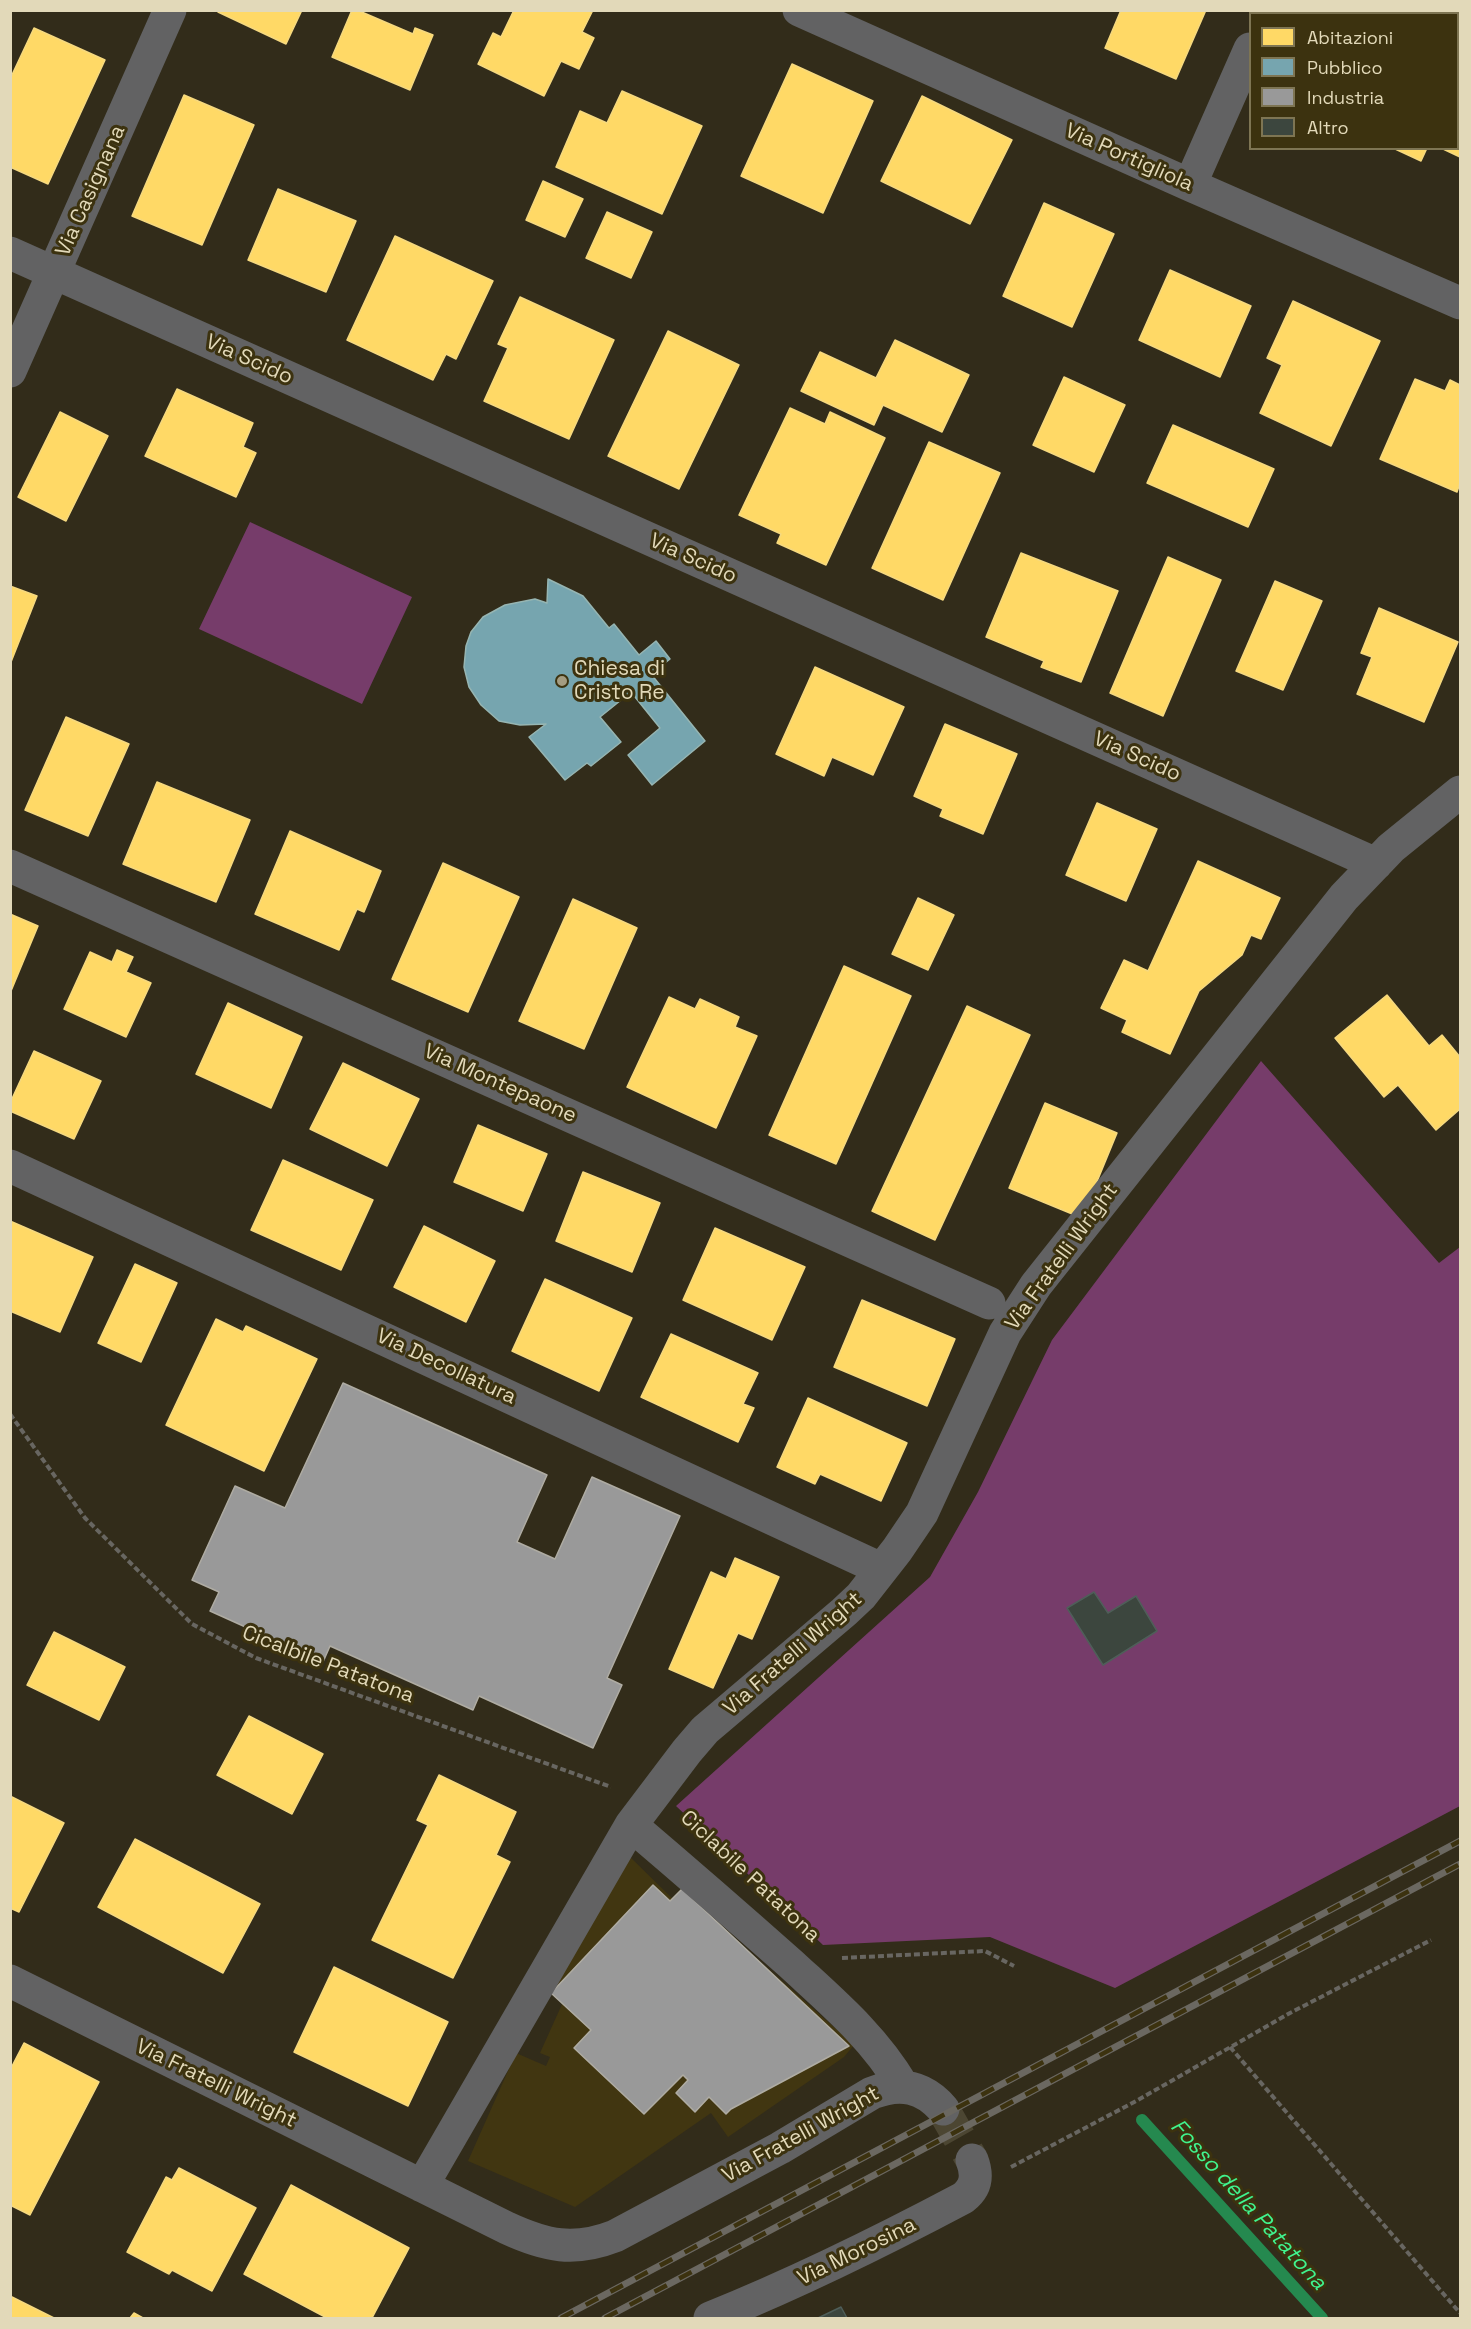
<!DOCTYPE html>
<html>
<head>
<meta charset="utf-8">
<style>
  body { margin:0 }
  #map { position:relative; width:1471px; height:2329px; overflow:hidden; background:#322c1a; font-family:"Space Grotesk",sans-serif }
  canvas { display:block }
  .frame { position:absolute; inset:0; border:12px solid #e2d9b9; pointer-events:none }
  .legend { position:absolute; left:1249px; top:12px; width:210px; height:138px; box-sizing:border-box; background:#3c320f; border:2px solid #7e7553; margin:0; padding:8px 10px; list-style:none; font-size:18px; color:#e2d9b9 }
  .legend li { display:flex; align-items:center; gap:12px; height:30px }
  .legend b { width:30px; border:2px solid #7e7553 }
</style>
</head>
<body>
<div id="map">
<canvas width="1471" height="2329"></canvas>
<div class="frame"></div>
<ul class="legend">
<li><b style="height:16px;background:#ffd966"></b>Abitazioni</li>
<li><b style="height:16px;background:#76a5af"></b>Pubblico</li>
<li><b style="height:16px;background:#999"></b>Industria</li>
<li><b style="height:16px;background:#3c463e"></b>Altro</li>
</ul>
</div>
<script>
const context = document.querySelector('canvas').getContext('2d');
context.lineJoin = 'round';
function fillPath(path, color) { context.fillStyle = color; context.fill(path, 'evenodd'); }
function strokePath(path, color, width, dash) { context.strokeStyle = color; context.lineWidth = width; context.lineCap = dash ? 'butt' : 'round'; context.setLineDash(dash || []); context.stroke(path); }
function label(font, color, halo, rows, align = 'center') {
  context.font = font + ' "Space Grotesk",sans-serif'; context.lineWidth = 6; context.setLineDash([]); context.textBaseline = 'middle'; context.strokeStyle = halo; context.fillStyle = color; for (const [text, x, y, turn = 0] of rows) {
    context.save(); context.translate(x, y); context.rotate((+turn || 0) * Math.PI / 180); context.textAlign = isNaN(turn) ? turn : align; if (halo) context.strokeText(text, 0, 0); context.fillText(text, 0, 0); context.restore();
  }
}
fillPath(new Path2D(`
  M628 1855 678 1904 686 1896 854 2045 844 2057 728 2137 711 2113 575 2207 468 2161 516 2053 546 2066 550 2057 540 2053 563 2002 545 1986Z`), '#413611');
fillPath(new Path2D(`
  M250 522 412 597 362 704 199 629Z
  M1261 1061 1439 1263 1460 1247V1806L1115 1988 990 1937 823 1945 676 1806 930 1577 978 1492 1052 1340Z`), '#763c6a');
const homes = new Path2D(`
  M219 10H302L286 44 218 12Z
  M352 10H357L413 34 415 28 433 35 410 90 332 57Z
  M514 10H593L582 32 594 38 579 69 561 61 544 96 478 64 493 33 501 37Z
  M1121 10H1206L1176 79 1105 48Z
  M34 28 105 60 48 184 10 167V79Z
  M1460 60V157L1441 148H1458V66Z
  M792 64 873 101 823 213 741 176Z
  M622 91 702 126 662 214 556 167 580 111 607 123Z
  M184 95 254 125 202 245 132 216Z
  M922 96 1012 140 970 224 881 181Z
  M1393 148H1427L1421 161Z
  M543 181 583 199 565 237 526 220Z
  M278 189 356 221 326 292 248 260Z
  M1044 203 1114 234 1072 327 1003 296Z
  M607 212 652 232 631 278 586 258Z
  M395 236 493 281 456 359 446 354 433 380 347 340Z
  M1170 270 1251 306 1220 377 1139 340Z
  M520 297 614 340 569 439 484 401 508 348 498 344Z
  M1293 301 1380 341 1331 446 1260 413 1282 365 1267 358Z
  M668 331 739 365 679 489 608 456Z
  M895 340 969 375 942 432 883 405 874 425 801 391 820 352 876 378Z
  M1064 377 1125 405 1094 472 1033 445Z
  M1415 379 1445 391 1450 380 1460 385V483L1457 492 1380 459Z
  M177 389 253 423 243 447 256 453 236 497 145 456Z
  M790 408 825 424 830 412 885 438 826 565 777 543 781 534 739 515Z
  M60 412 108 436 66 521 18 497Z
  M1173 425 1274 469 1248 527 1147 483Z
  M929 442 1000 473 943 600 872 568Z
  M1021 553 1118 591 1081 682 1041 667 1044 661 986 637Z
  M1168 557 1221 580 1163 716 1110 693Z
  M1275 581 1322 601 1283 690 1236 671Z
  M10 586 37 596 11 662 10 661Z
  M1379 608 1458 642 1424 722 1357 694 1372 657 1361 653Z
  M815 667 904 707 873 775 832 757 824 776 776 754Z
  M66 717 129 744 88 836 25 810Z
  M945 724 1017 754 983 834 940 816 943 809 914 796Z
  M157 782 250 820 216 902 123 864Z
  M1097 803 1157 829 1126 901 1066 875Z
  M290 831 381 871 364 912 357 909 339 950 255 914Z
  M1198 861 1280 898 1261 939 1251 935 1242 955 1199 991 1170 1054 1122 1032 1127 1020 1101 1008 1124 960 1148 971Z
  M443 863 519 897 468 1012 392 979Z
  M918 898 954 915 928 970 892 954Z
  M573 899 637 928 584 1049 519 1021Z
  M10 914 38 926 11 991H10Z
  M117 950 133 957 126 972 151 983 126 1037 64 1009 90 952 112 962Z
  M844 966 911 996 836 1164 769 1135Z
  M1387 995 1429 1046 1442 1035 1460 1057V1109L1436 1130 1398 1085 1384 1097 1335 1038Z
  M669 997 695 1009 700 999 739 1017 735 1027 757 1036 716 1128 627 1087Z
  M228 1003 302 1037 271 1108 196 1074Z
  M967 1006 1030 1035 935 1240 872 1211Z
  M34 1051 101 1081 74 1139 10 1111V1103Z
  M343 1063 419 1099 387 1166 310 1129Z
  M1045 1103 1117 1133 1082 1218 1009 1188Z
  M478 1125 547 1154 523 1211 454 1182Z
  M283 1160 373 1200 341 1270 251 1230Z
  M583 1172 660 1203 632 1272 556 1241Z
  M10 1221 93 1257 60 1332 10 1311Z
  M424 1226 495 1261 466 1322 394 1287Z
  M715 1228 805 1267 772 1340 683 1300Z
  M135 1264 177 1283 141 1362 98 1343Z
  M545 1279 632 1318 599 1391 512 1351Z
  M862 1300 955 1339 927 1406 834 1367Z
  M216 1319 243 1332 246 1326 317 1359 264 1471 166 1425Z
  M671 1334 758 1373 743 1404 754 1408 738 1442 641 1397Z
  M808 1398 907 1443 881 1501 820 1474 815 1484 777 1467Z
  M735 1558 779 1577 752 1639 738 1633 713 1688 669 1669 711 1572 726 1579Z
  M54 1632 125 1667 99 1720 27 1685Z
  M249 1716 323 1754 292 1814 217 1775Z
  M439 1775 516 1812 496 1855 510 1862 453 1978 372 1940 428 1825 417 1820Z
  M10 1796 64 1823 19 1912 10 1908Z
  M135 1839 260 1904 223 1973 98 1907Z
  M334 1967 448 2022 408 2106 294 2052Z
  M24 2043 99 2082 30 2215 10 2205V2070Z
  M179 2168 256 2208 212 2291 172 2270 169 2274 127 2252 166 2177 172 2180Z
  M291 2185 409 2248 372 2318H327L244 2274Z
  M10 2296 54 2318H10Z
  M134 2313 143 2318H130Z`);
fillPath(homes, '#ffd966');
strokePath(homes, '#f6d97f', 1.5);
const public = new Path2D(`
  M548 579 583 596 609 628 614 624 639 655 656 641 670 659 651 674 705 741 652 785 628 755 660 728 631 692 600 717 621 742 591 766 587 763 565 780 529 737 546 724 520 725 499 721 481 705 469 687 464 667 466 646 471 632 483 617 505 605 535 599 547 603Z`);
fillPath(public, '#76a5af');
strokePath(public, '#96b5b2', 1.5);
const industry = new Path2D(`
  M343 1383 547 1475 517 1542 555 1559 592 1477 680 1516 607 1678 622 1685 593 1748 479 1696 473 1710 330 1646 323 1662 210 1611 219 1592 192 1580 235 1486 285 1508Z
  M653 1885 670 1901 682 1889 849 2046 731 2109 726 2114 709 2097 695 2112 676 2093 688 2080 683 2075 644 2114 574 2048 591 2030 551 1993Z`);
fillPath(industry, '#999');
strokePath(industry, '#afaca3', 1.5);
strokePath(new Path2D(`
  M1142 2120 1322 2318`), '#25894f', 12);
const building = new Path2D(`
  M1094 1592 1108 1613 1136 1596 1157 1631 1103 1665 1067 1608Z
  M841 2307 847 2318H818Z`);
fillPath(building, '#3c463e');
strokePath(building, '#4f5e59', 1.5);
strokePath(new Path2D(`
  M943 2109 972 2160`), '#4c4632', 33, [33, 16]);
strokePath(new Path2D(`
  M10 1414 85 1518 192 1624 256 1658 611 1787
  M842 1958 985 1951 1014 1966
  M1230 2047 1460 2313
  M1011 2167 1138 2100 1290 2013 1431 1940`), '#686661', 4, [6, 3]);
strokePath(new Path2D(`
  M799 10 1190 185 1460 303
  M1266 14 1267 10
  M1190 185 1250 49
  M10 253 1376 864
  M10 371 170 10
  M10 866 989 1303
  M10 1166 881 1569
  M10 1981 507 2228C546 2246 574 2252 615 2236L780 2148 872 2093C900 2082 923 2086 943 2109
  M902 2085C873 2036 832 2002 791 1964 738 1917 685 1871 631 1825L687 1751 705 1730 844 1612 861 1596 897 1550 922 1513 1005 1333 1036 1285 1344 897 1391 848 1460 792
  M422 2186 631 1825
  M710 2318C797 2283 880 2242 963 2198 976 2188 978 2176 972 2160`), '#626263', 33);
const rail = new Path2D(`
  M561 2318 1460 1841
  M605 2318 1460 1864`);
strokePath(rail, '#6b6861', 7);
strokePath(rail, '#3c320f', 4.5, [14]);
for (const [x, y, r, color] of [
  [562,681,6,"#a49c81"]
]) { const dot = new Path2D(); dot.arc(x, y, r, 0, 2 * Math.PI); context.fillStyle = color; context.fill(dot); strokePath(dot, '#3c320f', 2); }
label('21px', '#e2d9b9', '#3c320f', [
  ["Via Portigliola",1129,158,24],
  ["Via Casignana",91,191,-66],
  ["Via Scido",249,360,24],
  ["Via Scido",693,559,24],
  ["Via Scido",1137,757,24],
  ["Via Montepaone",500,1084,24],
  ["Via Fratelli Wright",1062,1257,-54],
  ["Via Decollatura",446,1367,25],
  ["Via Fratelli Wright",793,1654,-41],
  ["Cicalbile Patatona",328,1665,21],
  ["Ciclabile Patatona",750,1877,43],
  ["Via Fratelli Wright",216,2084,26],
  ["Via Fratelli Wright",801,2135,-29],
  ["Via Morosina",857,2252,-26]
]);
label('21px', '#e2d9b9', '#3c320f', [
  ["Chiesa di",574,669],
  ["Cristo Re",574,693]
], 'left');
label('italic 22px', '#40f38e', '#3c320f', [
  ["Fosso della Patatona",1248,2205,48]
]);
</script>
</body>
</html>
